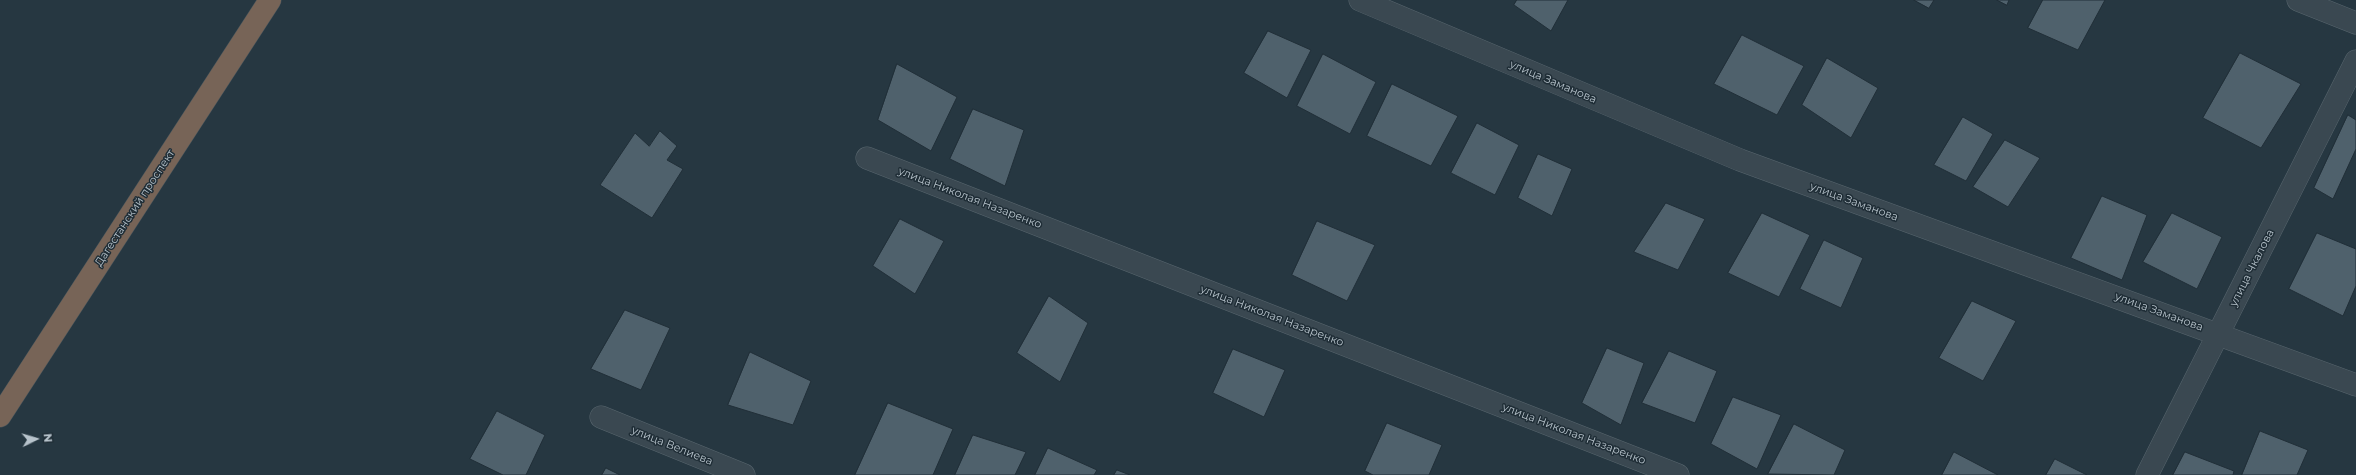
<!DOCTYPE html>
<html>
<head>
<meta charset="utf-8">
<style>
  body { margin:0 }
  #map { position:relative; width:2356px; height:475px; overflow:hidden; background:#263741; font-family:Montserrat,sans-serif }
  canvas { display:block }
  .north { position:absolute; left:16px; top:419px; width:40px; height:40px; -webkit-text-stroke:3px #1f2d36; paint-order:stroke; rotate:85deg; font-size:11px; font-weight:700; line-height:16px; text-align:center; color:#b7c3cb }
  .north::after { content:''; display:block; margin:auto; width:14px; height:18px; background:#b7c3cb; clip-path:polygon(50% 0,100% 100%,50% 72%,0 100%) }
</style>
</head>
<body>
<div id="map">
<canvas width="2356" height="475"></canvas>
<div class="north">N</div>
</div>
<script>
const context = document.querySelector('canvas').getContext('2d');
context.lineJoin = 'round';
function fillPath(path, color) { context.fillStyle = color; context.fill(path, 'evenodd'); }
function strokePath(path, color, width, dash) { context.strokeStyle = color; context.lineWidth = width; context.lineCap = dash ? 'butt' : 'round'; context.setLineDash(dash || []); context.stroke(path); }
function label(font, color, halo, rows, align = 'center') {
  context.font = font + ' Montserrat,sans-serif'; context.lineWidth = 3; context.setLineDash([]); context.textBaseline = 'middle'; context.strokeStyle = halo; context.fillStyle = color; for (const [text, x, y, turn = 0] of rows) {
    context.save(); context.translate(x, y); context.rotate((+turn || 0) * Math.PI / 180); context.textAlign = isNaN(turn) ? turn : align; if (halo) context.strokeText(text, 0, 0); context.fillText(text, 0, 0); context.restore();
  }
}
const building = new Path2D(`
  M1517 0H1568L1551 31 1514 5Z
  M1914 0H1934L1929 8Z
  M1997 0H2009L2007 5Z
  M2043 0H2105L2078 50 2028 28Z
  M1268 31 1311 50 1287 98 1244 73Z
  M1742 35 1804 66 1777 115 1714 84Z
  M2240 53 2301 84 2261 148 2203 118Z
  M1323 54 1376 82 1350 134 1297 106Z
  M1827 58 1878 88 1851 138 1802 105Z
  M897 64 957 97 931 151 878 120Z
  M1392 84 1458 116 1431 166 1367 136Z
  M973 109 1024 130 1005 186 950 159Z
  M2348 115 2356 120V149L2333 199 2314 188Z
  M1963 117 1993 134 1966 181 1934 165Z
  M1477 123 1519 145 1495 195 1451 173Z
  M660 131 677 146 667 160 683 169 652 218 600 185 635 133 649 146Z
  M2005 140 2040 158 2008 207 1973 187Z
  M1538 154 1572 169 1552 216 1518 198Z
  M2102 196 2147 215 2122 280 2071 258Z
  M1666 203 1705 219 1678 270 1634 252Z
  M1762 213 1810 235 1779 297 1728 273Z
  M2172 213 2222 237 2197 289 2143 262Z
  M900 219 944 241 915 294 873 266Z
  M1317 221 1375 245 1347 301 1292 275Z
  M2317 233 2356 249V286L2343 316 2289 289Z
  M1824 240 1863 258 1841 308 1800 289Z
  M1049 296 1088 323 1060 382 1017 353Z
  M1972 301 2016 321 1983 381 1939 358Z
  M625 310 670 328 641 390 591 369Z
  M1607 348 1644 363 1621 425 1582 403Z
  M1233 349 1285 370 1264 417 1213 393Z
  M1669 351 1717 371 1695 423 1642 403Z
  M750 352 811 381 793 425 728 405Z
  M1733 397 1781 415 1757 469 1711 444Z
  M888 403 953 429 933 475H855Z
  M497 411 545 435 526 475H503L470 459Z
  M1387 423 1442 445 1429 475H1373L1365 471Z
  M1794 424 1845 450 1834 475 1768 474Z
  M2260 431 2308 450 2297 475H2242Z
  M973 435 1026 452 1015 475H955Z
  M1048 448 1097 470 1094 475H1035Z
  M1954 452 1998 475H1942Z
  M2185 452 2234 471 2233 475H2173Z
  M2055 459 2087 475H2046Z
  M606 468 620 475H602Z
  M1117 470 1130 475H1114Z`);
fillPath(building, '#4f616c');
strokePath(building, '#212f38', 1);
const street = new Path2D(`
  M1360 0 1740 160 2356 385
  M2298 0 2356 23
  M867 158 1678 475
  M601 417 744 475
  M2147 475 2356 61`);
const highway = new Path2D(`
  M0 416 270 0`);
strokePath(street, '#58666e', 23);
strokePath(highway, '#45535b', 23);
strokePath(street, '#3a4851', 22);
strokePath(highway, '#776457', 22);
label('11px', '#b7c3cb', '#1f2d36', [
  ["улица Заманова",1553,82,23],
  ["улица Николая Назаренко",970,198,21],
  ["улица Заманова",1854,202,20],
  ["Дагестанский проспект",135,208,-57],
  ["улица Чкалова",2252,268,-63],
  ["улица Заманова",2159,312,20],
  ["улица Николая Назаренко",1272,316,21],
  ["улица Николая Назаренко",1574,434,21],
  ["улица Велиева",672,446,22]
]);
</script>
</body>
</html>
